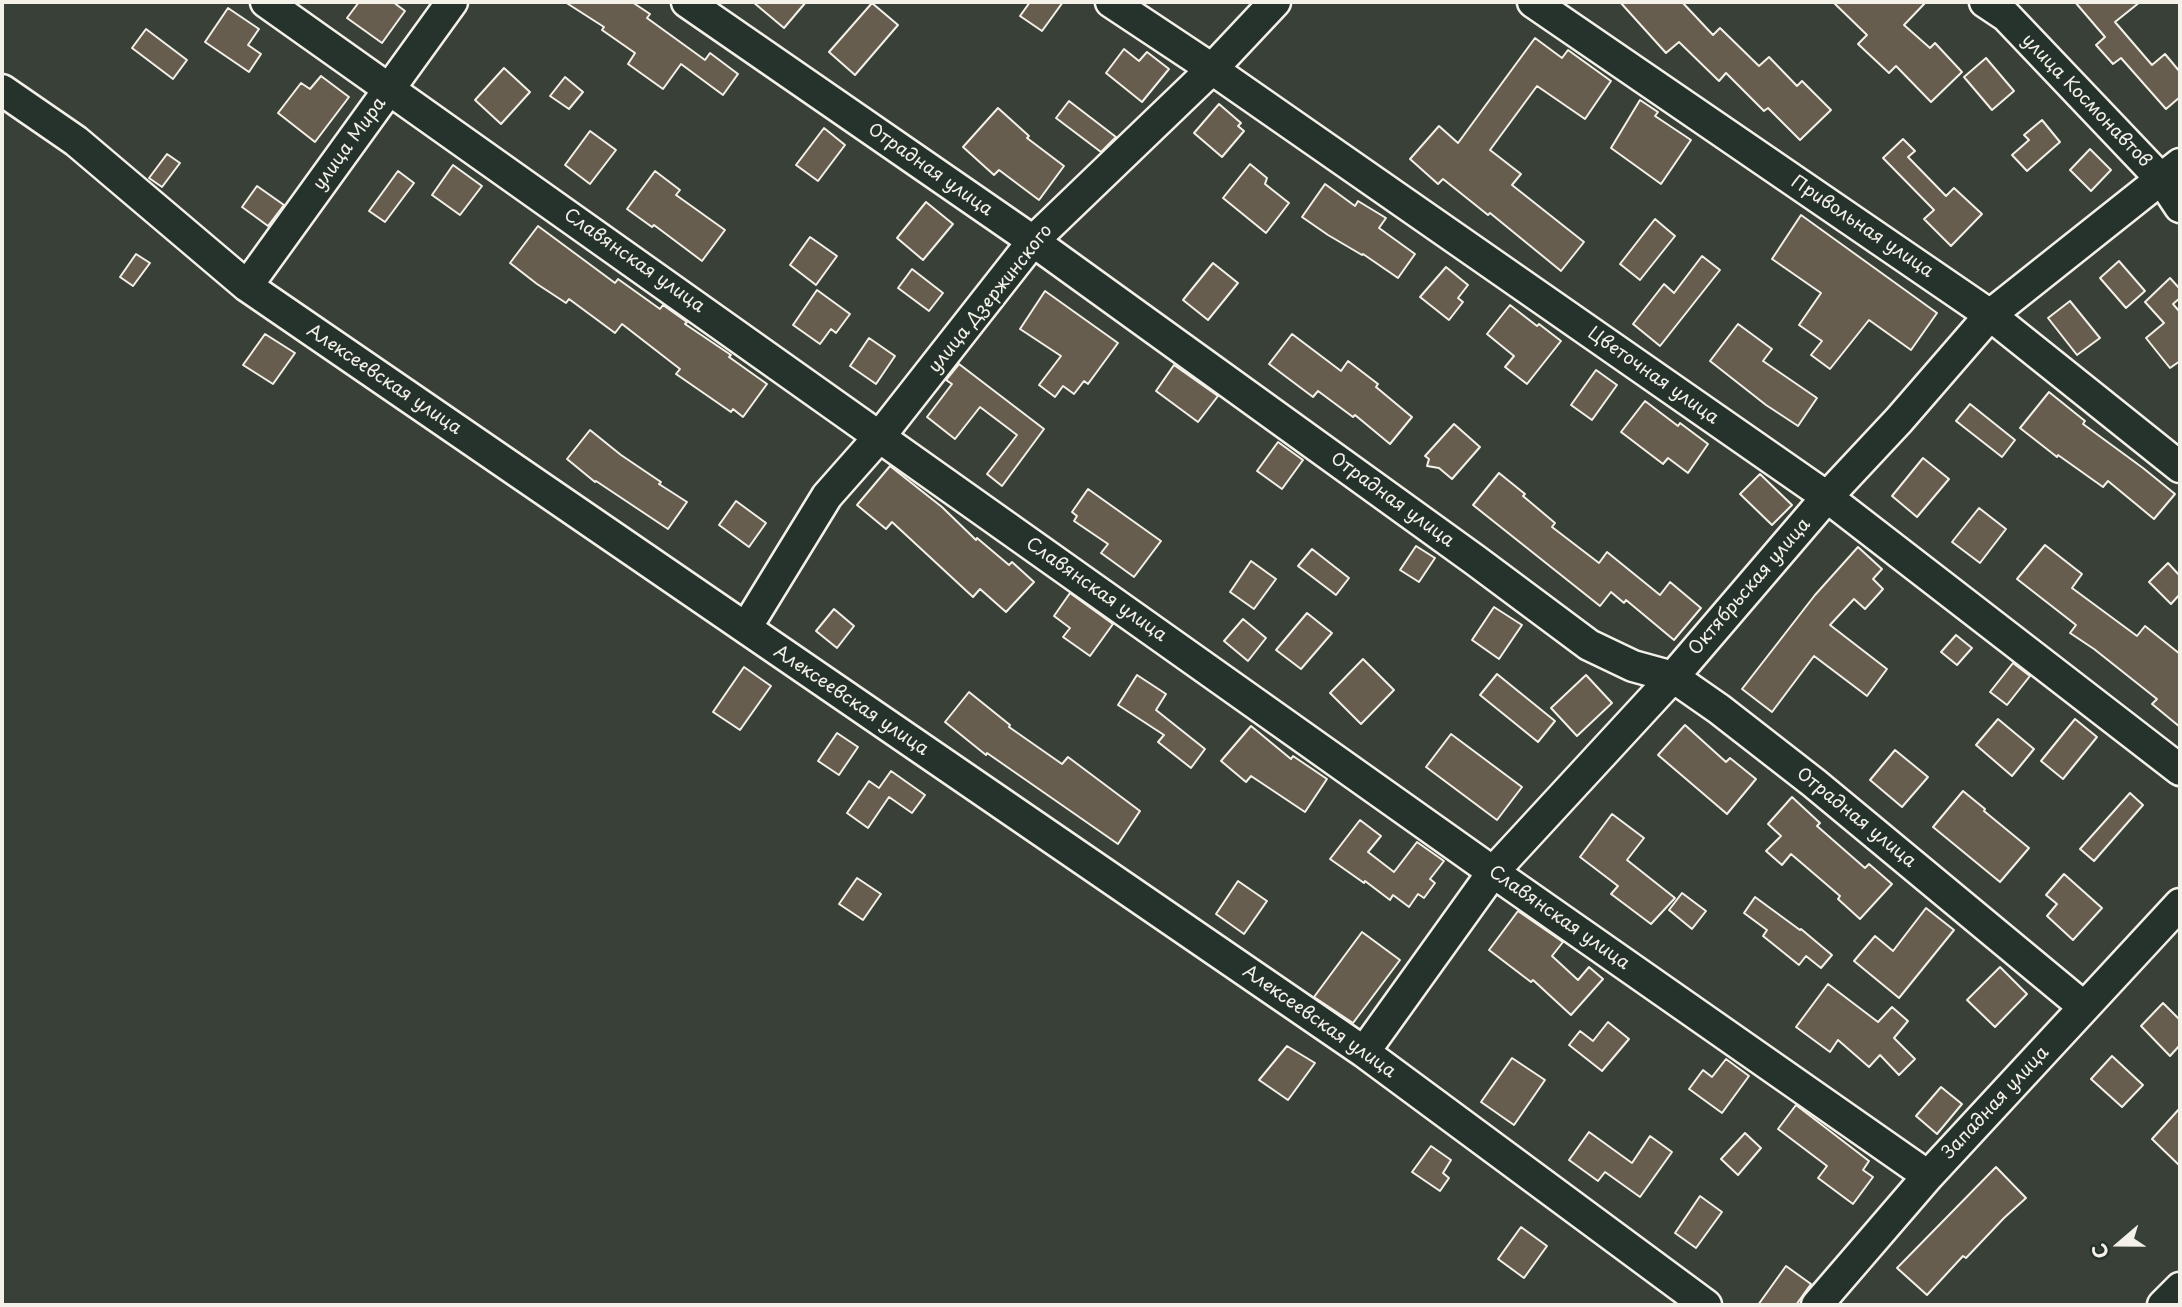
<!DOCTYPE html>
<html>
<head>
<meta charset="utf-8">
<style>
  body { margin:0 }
  #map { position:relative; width:2182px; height:1307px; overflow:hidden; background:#394037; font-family:"Playpen Sans",sans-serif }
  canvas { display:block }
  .frame { position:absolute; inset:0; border:4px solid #f4f1e8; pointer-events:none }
  .north { position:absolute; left:2084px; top:1209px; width:70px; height:70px; -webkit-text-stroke:5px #26332d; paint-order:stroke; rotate:250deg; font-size:19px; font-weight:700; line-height:28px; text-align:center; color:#f4f1e8 }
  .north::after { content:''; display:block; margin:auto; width:24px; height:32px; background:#f4f1e8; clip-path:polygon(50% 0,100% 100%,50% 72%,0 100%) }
</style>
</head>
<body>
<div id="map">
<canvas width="2182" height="1307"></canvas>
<div class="frame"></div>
<div class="north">С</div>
</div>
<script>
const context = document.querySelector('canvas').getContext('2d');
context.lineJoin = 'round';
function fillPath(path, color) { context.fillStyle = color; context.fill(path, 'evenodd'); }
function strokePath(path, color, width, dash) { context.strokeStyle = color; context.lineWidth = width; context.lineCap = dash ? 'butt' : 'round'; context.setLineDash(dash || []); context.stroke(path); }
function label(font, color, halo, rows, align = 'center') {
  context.font = font + ' "Playpen Sans",sans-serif'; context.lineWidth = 5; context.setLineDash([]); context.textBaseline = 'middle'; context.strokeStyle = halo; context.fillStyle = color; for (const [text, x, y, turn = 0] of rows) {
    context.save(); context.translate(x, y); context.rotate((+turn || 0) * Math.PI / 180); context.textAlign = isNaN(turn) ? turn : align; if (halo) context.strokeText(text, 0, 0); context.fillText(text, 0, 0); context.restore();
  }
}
const building = new Path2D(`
  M359 2H393L405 11 382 43 347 18Z
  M565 2H632L650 14 647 18 705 60 710 53 738 74 723 95 681 64 663 89 628 64 635 53 602 30 604 27Z
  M753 2H806L784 28Z
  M1030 2H1063L1042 31 1020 16Z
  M1620 2H1682L1713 35 1720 28 1759 66 1769 57 1797 86 1802 81 1831 110 1800 140 1768 108 1764 111 1726 73 1719 81 1679 42 1666 53Z
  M1833 2H1926L1904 25 1930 48 1935 43 1962 72 1931 102 1896 66 1889 73 1858 44 1867 35Z
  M2075 2H2140L2115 22 2152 65 2165 54 2180 72V97L2166 109 2121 58 2113 64 2096 45 2105 37Z
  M872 3 898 25 855 75 829 52Z
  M228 8 259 29 248 45 261 54 249 72 205 42Z
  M146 29 187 60 173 79 132 48Z
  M1535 38 1562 58 1568 50 1611 81 1585 119 1537 86 1490 150 1521 174 1512 185 1584 242 1561 271 1490 213 1488 215 1443 179 1438 184 1410 159 1439 126 1458 143Z
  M1124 49 1139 61 1147 52 1169 69 1142 102 1106 73Z
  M1986 58 2014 91 1992 110 1964 77Z
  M504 68 530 92 501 124 475 100Z
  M321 76 349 97 315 142 278 113 301 83 310 89Z
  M565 77 583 92 569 109 550 96Z
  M1640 100 1658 112 1655 116 1691 140 1661 184 1611 148Z
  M1069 101 1116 137 1101 152 1056 118Z
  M1219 104 1241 123 1238 126 1244 131 1222 157 1194 133Z
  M998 108 1029 136 1027 138 1064 166 1039 200 999 170 994 175 963 147Z
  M2042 120 2060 142 2027 171 2012 155 2029 140 2024 135Z
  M824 128 845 145 818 181 796 165Z
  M590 131 616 150 590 184 565 165Z
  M1903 139 1915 151 1908 157 1946 196 1954 188 1982 214 1951 246 1924 219 1934 210 1883 158Z
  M2090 149 2111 170 2091 191 2070 170Z
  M167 154 180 163 162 187 149 178Z
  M1250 164 1267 178 1265 184 1289 203 1266 233 1223 198Z
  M453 165 482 186 460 215 432 195Z
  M398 171 414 183 385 222 369 211Z
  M655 171 680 190 676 195 725 230 702 261 654 225 652 227 627 209Z
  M1325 184 1355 206 1358 201 1386 218 1379 228 1415 254 1398 278 1363 254 1362 255 1328 235 1302 217Z
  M257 186 284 205 268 226 242 207Z
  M926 202 953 224 923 260 897 238Z
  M1801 215 1937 313 1911 350 1869 320 1830 369 1811 355 1822 341 1799 325 1821 293 1772 259Z
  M1655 219 1675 236 1640 280 1620 264Z
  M538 226 615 283 618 279 660 309 663 305 687 322 685 324 731 355 729 357 767 384 743 417 733 409 731 412 676 374 680 369 622 324 615 333 569 299 566 303 537 284 510 263Z
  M810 237 837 256 816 285 790 265Z
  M136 254 150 263 133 286 120 277Z
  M1702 256 1720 270 1660 346 1633 324 1664 284 1674 293Z
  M2119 261 2145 291 2126 308 2100 278Z
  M1213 263 1238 283 1208 320 1183 300Z
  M1446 267 1468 285 1458 298 1463 302 1449 320 1420 297Z
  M912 269 943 293 929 311 898 288Z
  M2170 278 2180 289V298L2173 304 2179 311 2180 310V361L2170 368 2146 338 2164 323 2145 302Z
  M817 290 850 314 836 333 831 329 820 344 793 325Z
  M1045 291 1118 343 1088 384 1084 381 1074 394 1063 386 1055 397 1039 385 1061 356 1020 329Z
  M2070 301 2100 338 2077 355 2048 318Z
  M1510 305 1537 326 1539 324 1561 341 1527 384 1505 367 1514 356 1487 334Z
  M1738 324 1772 349 1763 361 1817 398 1798 426 1766 405 1710 361Z
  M265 334 295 353 273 384 243 365Z
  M1292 334 1341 371 1348 361 1378 384 1376 387 1412 417 1390 444 1355 415 1353 417 1318 391 1313 397 1269 364Z
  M869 338 895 356 876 384 850 366Z
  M959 364 1044 429 1002 486 987 474 1017 435 980 407 955 439 927 417 952 384 946 380Z
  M1174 365 1218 396 1198 422 1156 391Z
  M1596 370 1617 385 1592 420 1571 405Z
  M2049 392 2085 421 2083 424 2143 468 2175 494 2154 519 2108 481 2103 487 2058 455 2057 457 2020 428Z
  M1645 401 1678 426 1680 423 1708 444 1688 473 1668 458 1663 464 1621 432Z
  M1970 404 2015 440 2002 457 1956 421Z
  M1454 424 1480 447 1452 479 1439 468 1427 466 1429 459 1425 456Z
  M590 430 621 455 661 482 659 484 687 502 668 529 596 481 595 482 567 459Z
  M1278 442 1303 460 1282 489 1257 471Z
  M1923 458 1949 479 1917 517 1892 496Z
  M890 466 942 507 976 540 977 538 1009 565 1012 562 1034 582 1006 612 980 589 973 597 892 522 886 529 857 505Z
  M1499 473 1525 494 1523 496 1555 523 1552 527 1599 563 1607 552 1660 595 1670 582 1701 608 1674 640 1626 600 1624 603 1611 592 1600 606 1473 505Z
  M1760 474 1792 505 1772 525 1740 494Z
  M1088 489 1161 541 1134 577 1101 553 1108 544 1074 521 1077 516 1072 512Z
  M736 501 766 523 749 547 719 525Z
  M1979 508 2006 529 1980 563 1952 542Z
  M2045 545 2082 574 2072 588 2137 636 2145 626 2180 654V727L2152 704 2157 699 2094 649 2070 633 2076 625 2017 579Z
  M1416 546 1435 558 1419 582 1400 570Z
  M1858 547 1882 569 1873 579 1883 589 1865 609 1854 599 1830 625 1887 669 1867 696 1814 656 1772 712 1742 689 1815 595Z
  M1312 549 1349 578 1336 595 1298 566Z
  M1251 561 1276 579 1254 609 1230 592Z
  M2168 563 2180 576V594L2171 604 2149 582Z
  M1070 593 1113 624 1090 656 1063 637 1070 628 1054 616Z
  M1494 607 1522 625 1499 659 1472 640Z
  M834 609 854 626 837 648 816 631Z
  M1307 613 1332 633 1301 669 1276 650Z
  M1243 619 1266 638 1248 661 1224 641Z
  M1956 635 1972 648 1957 665 1941 652Z
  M1363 659 1394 690 1361 724 1330 693Z
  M2013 663 2030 676 2007 705 1990 692Z
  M744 667 771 686 740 730 713 712Z
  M1497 674 1555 721 1538 742 1480 695Z
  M1137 675 1166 694 1156 710 1205 749 1191 768 1158 742 1164 735 1118 705Z
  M1586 675 1612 703 1577 736 1551 708Z
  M969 692 1010 725 1009 727 1062 764 1068 757 1140 811 1118 844 987 753 986 755 945 722Z
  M1998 719 2034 749 2012 776 1976 745Z
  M2075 719 2097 737 2063 779 2041 761Z
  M1685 725 1726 762 1730 758 1756 779 1727 814 1658 755Z
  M1251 726 1291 759 1293 756 1327 779 1305 812 1251 776 1246 782 1221 761Z
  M837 733 858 747 839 775 818 761Z
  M1451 734 1522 787 1497 820 1426 767Z
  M1895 750 1928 777 1902 807 1870 780Z
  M891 771 925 795 912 813 889 797 868 828 847 813 869 781 879 788Z
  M1963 791 1985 809 1984 811 2029 848 2000 882 1933 827Z
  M2130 793 2143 805 2094 861 2080 849Z
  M1792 797 1820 823 1817 826 1865 868 1869 864 1892 884 1860 919 1838 899 1840 896 1791 854 1782 865 1766 851 1781 836 1768 824Z
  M1612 814 1644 838 1627 860 1675 898 1651 924 1611 894 1618 886 1580 857Z
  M1360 820 1381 836 1368 852 1394 872 1417 842 1444 861 1430 879 1435 883 1424 898 1418 894 1409 907 1393 895 1390 900 1365 881 1364 883 1330 859Z
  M2064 874 2102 908 2073 940 2047 916 2057 904 2046 895Z
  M857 878 881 894 863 920 839 904Z
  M1238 881 1267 901 1244 934 1216 914Z
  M1682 893 1706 911 1692 929 1669 910Z
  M1755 897 1800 930 1801 929 1832 955 1821 968 1806 956 1799 965 1763 936 1767 930 1744 913Z
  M1926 908 1954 930 1899 998 1854 961 1875 936 1893 951Z
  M1518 911 1563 942 1552 956 1578 980 1589 967 1603 979 1571 1015 1533 980 1531 982 1489 950Z
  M1362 932 1400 960 1353 1023 1314 997Z
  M2000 967 2027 994 1995 1027 1967 1000Z
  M1828 984 1878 1022 1892 1007 1908 1021 1894 1038 1915 1059 1899 1075 1880 1055 1869 1067 1838 1040 1830 1052 1796 1027Z
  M2163 1003 2180 1020V1045L2170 1056 2141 1026Z
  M1608 1022 1629 1039 1602 1071 1569 1045 1580 1031 1593 1041Z
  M1287 1046 1315 1063 1288 1100 1259 1080Z
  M2112 1056 2143 1085 2122 1107 2091 1079Z
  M1512 1058 1545 1080 1514 1125 1481 1102Z
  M1726 1059 1749 1076 1722 1113 1689 1089 1703 1070 1712 1077Z
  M1941 1087 1962 1104 1937 1134 1916 1116Z
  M1796 1105 1869 1161 1863 1170 1873 1177 1853 1204 1818 1178 1827 1166 1778 1129Z
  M2180 1108V1166L2152 1139Z
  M1589 1132 1632 1163 1650 1136 1672 1152 1640 1197 1605 1172 1598 1181 1569 1160Z
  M1745 1133 1761 1148 1738 1175 1721 1159Z
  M1431 1146 1451 1160 1443 1173 1449 1178 1440 1191 1412 1172Z
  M1996 1167 2026 1198 2004 1218 1966 1258 1963 1256 1927 1295 1897 1268Z
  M1700 1196 1722 1212 1696 1248 1675 1233Z
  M1521 1227 1547 1246 1524 1278 1498 1259Z
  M1786 1266 1811 1284 1796 1305H1758Z`);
fillPath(building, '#665d4f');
strokePath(building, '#f4f1e8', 2);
const minor = new Path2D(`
  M266 2 1493 872 1928 1176
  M687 2 1033 241 1475 560 1589 645 1633 666 1673 677 1719 709 1814 783 2084 1007
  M1111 2 1212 69 1827 497 2180 770
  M1533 2 1990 315 2180 467
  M1985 2 2006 16 2162 180 2180 207
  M2 90 76 141 247 286 1364 1052 1706 1305
  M247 286 452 2
  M746 628 827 496 880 436 1033 241 1212 69 1275 2
  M1364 1052 1493 872 1673 677 1827 497 1899 420 1990 315 2180 164
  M1817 1305 1928 1176 2180 904
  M2163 1305 2180 1288`);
strokePath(minor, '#f4f1e8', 35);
strokePath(minor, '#26332d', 30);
label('18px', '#f4f1e8', '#26332d', [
  ["улица Космонавтов",2086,101,46],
  ["улица Мира",350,144,-54],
  ["Отрадная улица",930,170,35],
  ["Привольная улица",1862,227,34],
  ["Славянская улица",634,261,35],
  ["улица Дзержинского",991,299,-51],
  ["Цветочная улица",1653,376,35],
  ["Алексеевская улица",384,380,34],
  ["Отрадная улица",1392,500,36],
  ["Октябрьская улица",1750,587,-49],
  ["Славянская улица",1096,590,35],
  ["Алексеевская улица",851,701,34],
  ["Отрадная улица",1856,818,39],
  ["Славянская улица",1559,918,35],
  ["Алексеевская улица",1319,1022,35],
  ["Западная улица",1996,1103,-47]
]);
</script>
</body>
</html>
